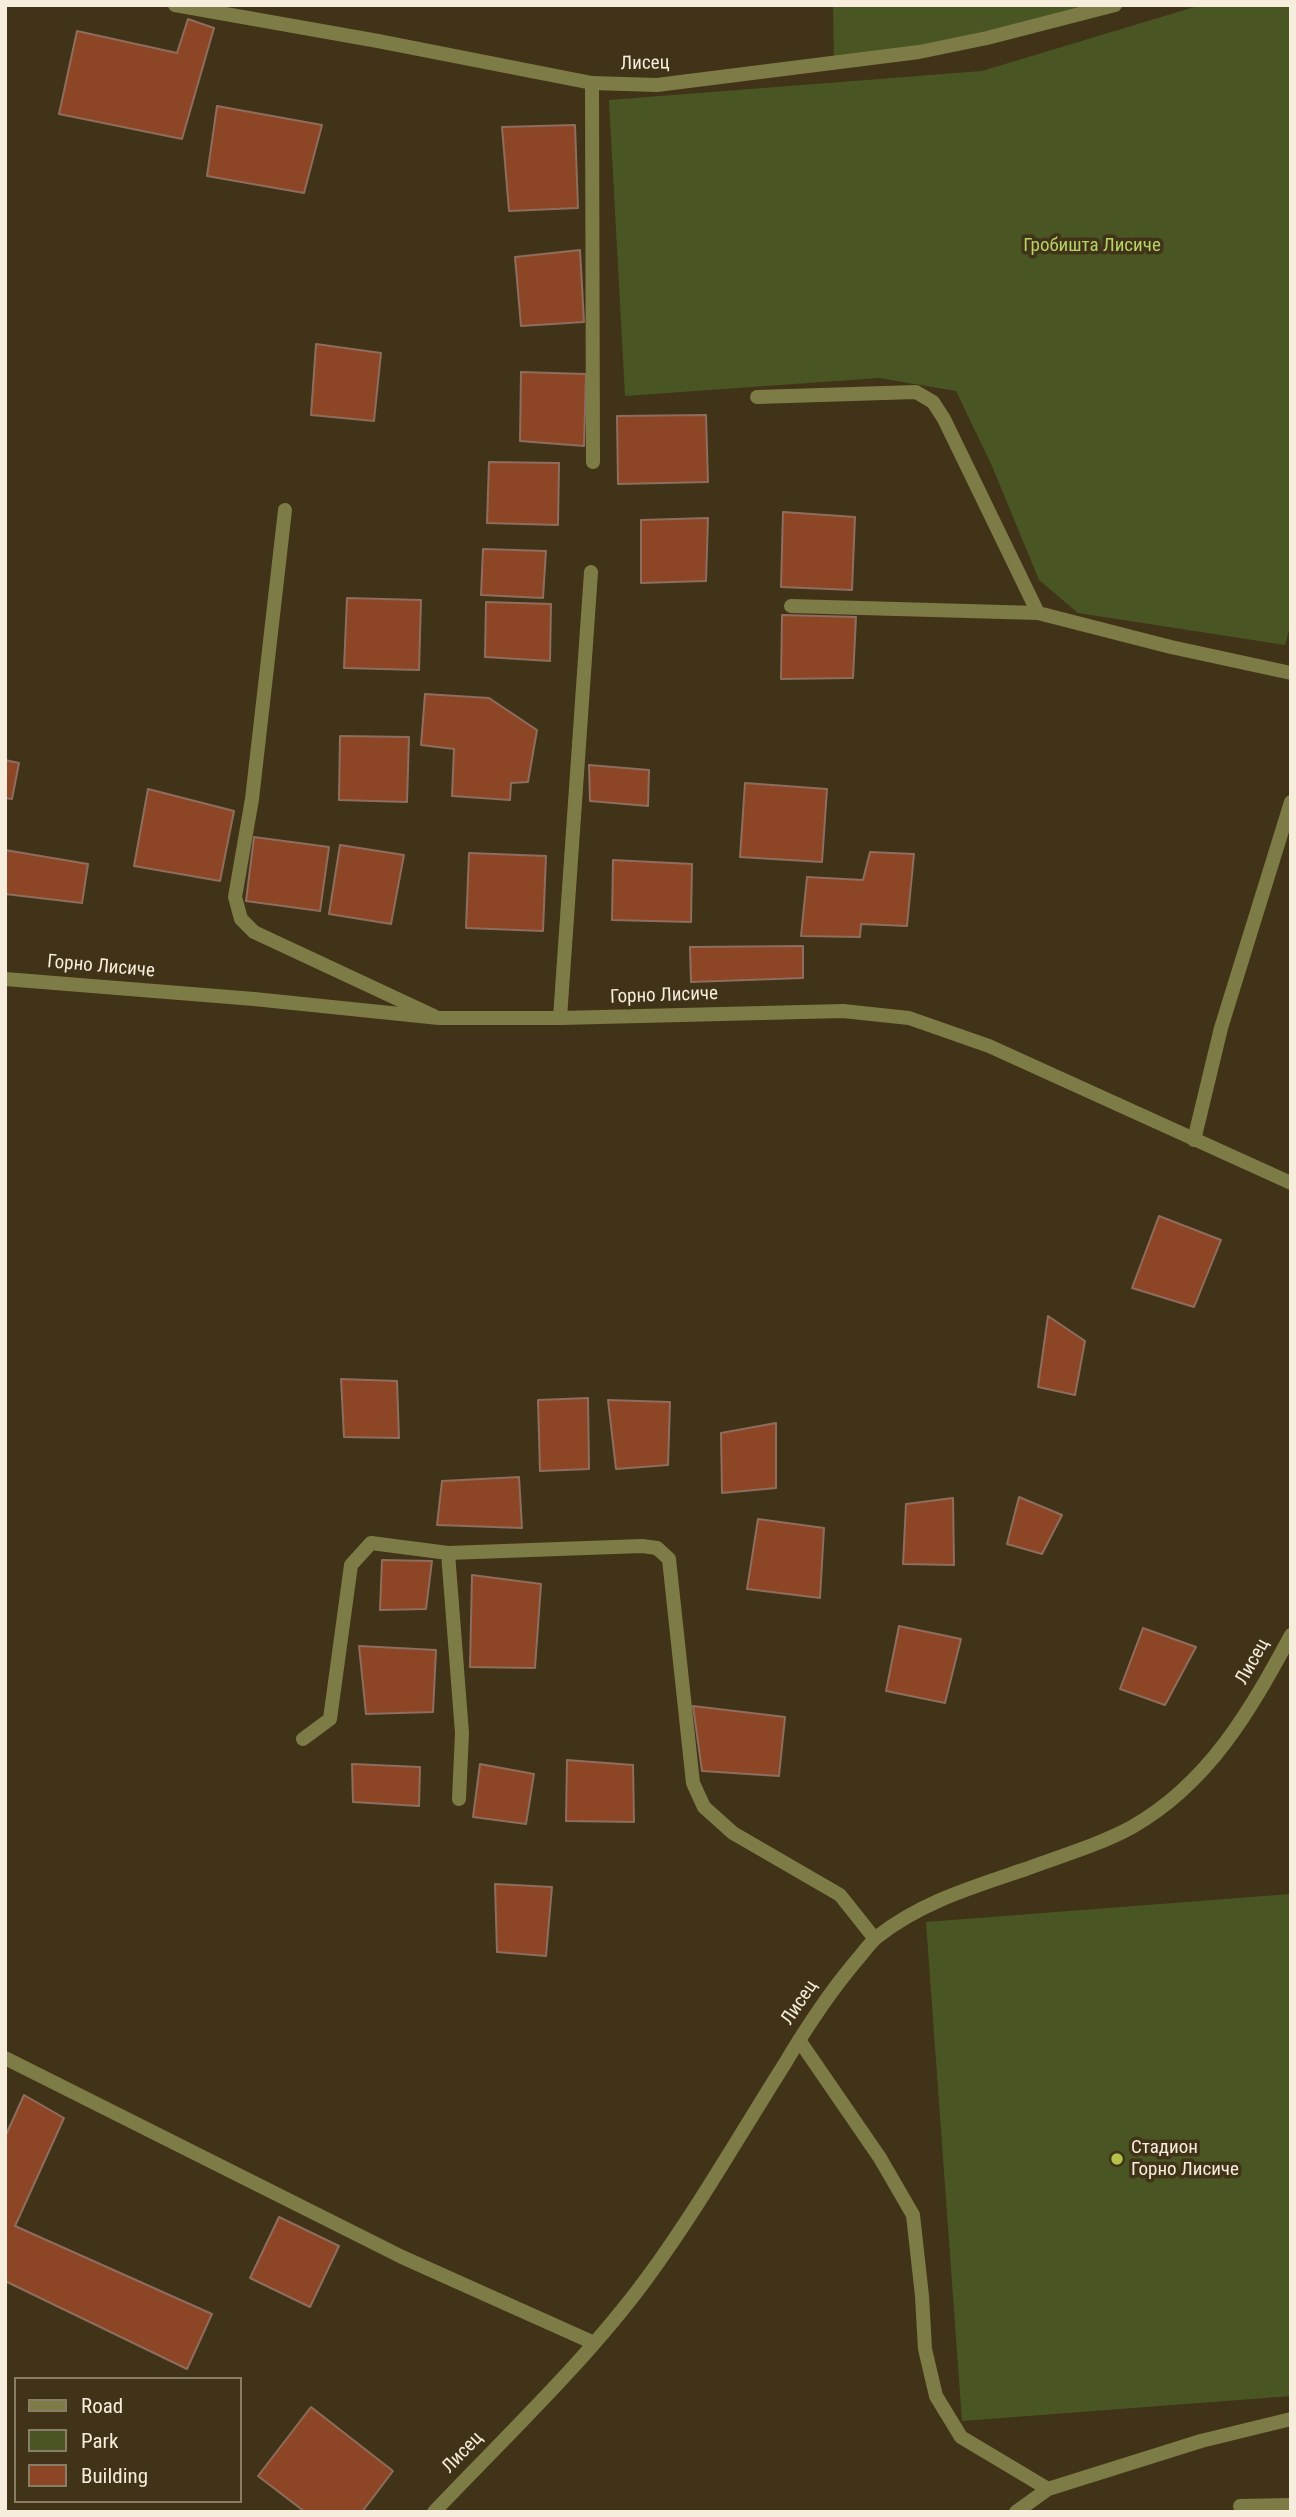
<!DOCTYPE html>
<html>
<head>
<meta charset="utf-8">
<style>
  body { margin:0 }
  #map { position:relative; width:1296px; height:2517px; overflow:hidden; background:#413317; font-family:"Roboto Condensed",sans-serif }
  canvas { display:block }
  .frame { position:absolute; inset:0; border:7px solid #f6eddd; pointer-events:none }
  .legend { position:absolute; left:14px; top:2377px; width:228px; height:126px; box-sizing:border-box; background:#413317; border:2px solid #897d66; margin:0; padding:9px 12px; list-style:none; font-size:21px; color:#f6eddd }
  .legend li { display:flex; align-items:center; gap:14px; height:35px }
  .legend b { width:35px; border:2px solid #897d66 }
</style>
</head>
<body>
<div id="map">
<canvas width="1296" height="2517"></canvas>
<div class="frame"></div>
<ul class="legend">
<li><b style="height:9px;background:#7d7c46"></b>Road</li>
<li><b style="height:19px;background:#495624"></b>Park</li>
<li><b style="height:19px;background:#8d4625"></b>Building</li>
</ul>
</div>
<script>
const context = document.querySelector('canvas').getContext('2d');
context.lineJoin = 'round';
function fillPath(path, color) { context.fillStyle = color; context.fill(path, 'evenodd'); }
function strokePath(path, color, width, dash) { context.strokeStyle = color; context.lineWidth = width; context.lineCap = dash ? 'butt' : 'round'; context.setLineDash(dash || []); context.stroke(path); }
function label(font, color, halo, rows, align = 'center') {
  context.font = font + ' "Roboto Condensed",sans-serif'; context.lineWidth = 7; context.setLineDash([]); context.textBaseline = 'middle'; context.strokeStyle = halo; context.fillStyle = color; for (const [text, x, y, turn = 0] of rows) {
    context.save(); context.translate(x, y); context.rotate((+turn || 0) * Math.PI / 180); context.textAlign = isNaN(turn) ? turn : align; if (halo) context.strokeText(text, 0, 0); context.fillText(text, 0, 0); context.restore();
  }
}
fillPath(new Path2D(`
  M833 5H1115L834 63Z
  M1201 5H1291V623L1285 645 1078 613 1039 580 992 466 956 391 879 378 625 396 609 100 982 71Z
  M1291 1894V2396L962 2421 926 1922Z`), '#495624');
const building = new Path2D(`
  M188 19 214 28 182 139 59 114 77 31 177 53Z
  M217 106 322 125 304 193 207 176Z
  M575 125 578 208 509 211 502 127Z
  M580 250 584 322 521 326 515 257Z
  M316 344 381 353 374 421 311 415Z
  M521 372 586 374 584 446 520 441Z
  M706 415 708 482 618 484 617 416Z
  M489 462 559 463 558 525 487 523Z
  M783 512 855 517 852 590 781 587Z
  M708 518 706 581 641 583V520Z
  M483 549 546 551 543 598 481 595Z
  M347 598 421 600 419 670 344 668Z
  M486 602 551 604 550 661 485 657Z
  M782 615 856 617 853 678 781 679Z
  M425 694 489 698 537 730 528 782 511 783 510 800 452 796 454 749 421 745Z
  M340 736 409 737 407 802 339 800Z
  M5 760 19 763 12 799 5 798Z
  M589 765 649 770 648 806 590 801Z
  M745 783 827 789 822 862 740 857Z
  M148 789 234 811 220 881 134 866Z
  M254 837 329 847 320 911 246 901Z
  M340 845 404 855 391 924 329 914Z
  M5 850 88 864 82 903 5 894Z
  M870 852 914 854 907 926 861 924 860 937 801 936 807 877 863 880Z
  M469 853 546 856 543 931 466 928Z
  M613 860 692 864 691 922 612 920Z
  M803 946V978L691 982 690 947Z
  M1159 1216 1221 1240 1194 1307 1132 1288Z
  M1048 1316 1085 1341 1075 1395 1038 1387Z
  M341 1379 397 1381 399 1438 344 1437Z
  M588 1398 589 1469 540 1471 538 1400Z
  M608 1400 670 1402 668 1465 616 1469Z
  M776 1423V1488L722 1493 721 1433Z
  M519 1477 522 1528 437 1525 442 1481Z
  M1019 1497 1062 1515 1042 1554 1007 1544Z
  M953 1498 954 1565 903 1564 906 1504Z
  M758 1519 824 1528 820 1598 747 1589Z
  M382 1560 432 1561 426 1609 380 1610Z
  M472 1575 541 1584 535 1668 470 1667Z
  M899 1626 961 1639 945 1703 886 1691Z
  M1143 1628 1196 1647 1165 1705 1120 1689Z
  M359 1646 436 1650 433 1712 366 1714Z
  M693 1706 785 1717 779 1776 702 1771Z
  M567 1760 633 1765 634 1822 566 1821Z
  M352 1764 420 1767 419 1806 353 1802Z
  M480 1764 534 1774 526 1824 473 1817Z
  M495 1884 552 1887 546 1956 497 1952Z
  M24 2095 64 2118 15 2226 212 2314 187 2369 5 2281V2137Z
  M279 2217 339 2246 310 2307 250 2278Z
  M311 2407 393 2471 362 2512H305L258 2476Z`);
fillPath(building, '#8d4625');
strokePath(building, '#8e6d5f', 2);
strokePath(new Path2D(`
  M592 83 593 462
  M285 510 252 799 235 897 241 919 254 932 434 1016`), '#7d7c46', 14);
strokePath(new Path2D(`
  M175 5 378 41 592 83 657 85 919 52 987 38 1115 5
  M757 397 916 392 933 402 944 419 1038 613
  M791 606 1038 613 1171 647 1291 673
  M560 1018 591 572
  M1194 1140 1221 1028 1291 802
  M448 1553 462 1733 459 1799
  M303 1739 330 1719 351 1565 371 1543 448 1553 642 1546 657 1548 669 1559 693 1783 704 1807 733 1833 840 1895 875 1939
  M799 2040 880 2158 913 2215 922 2296 925 2349 936 2396 961 2437 1048 2489 1016 2512
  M5 2058 402 2257 594 2343
  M1048 2489 1201 2441 1291 2419
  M1240 2506 1291 2505
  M434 2512C505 2437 586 2361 647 2278 697 2210 739 2136 784 2065 806 2028 829 1993 856 1961 863 1953 869 1944 877 1937 921 1902 973 1887 1026 1869 1061 1856 1099 1845 1132 1827 1209 1783 1250 1711 1291 1635`), '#7d7c46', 14);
strokePath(new Path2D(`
  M5 979 254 999 439 1018H560L843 1011 909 1018 989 1046 1291 1183`), '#7d7c46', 14);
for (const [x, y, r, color] of [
  [1117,2159,7,"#b3c24b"]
]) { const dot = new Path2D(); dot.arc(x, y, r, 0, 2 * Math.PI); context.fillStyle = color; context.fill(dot); strokePath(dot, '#413317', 2.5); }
label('19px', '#f6eddd', '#413317', [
  ["Лисец",645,64,-1],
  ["Горно Лисиче",101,967,5],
  ["Горно Лисиче",664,996,-2],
  ["Лисец",1253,1662,-61],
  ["Лисец",800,2003,-56],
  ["Лисец",463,2453,-46]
]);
label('19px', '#b5d268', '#413317', [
  ["Гробишта Лисиче",1092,246]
]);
label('19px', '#f6eddd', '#413317', [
  ["Стадион",1131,2148],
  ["Горно Лисиче",1131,2170]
], 'left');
</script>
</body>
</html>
